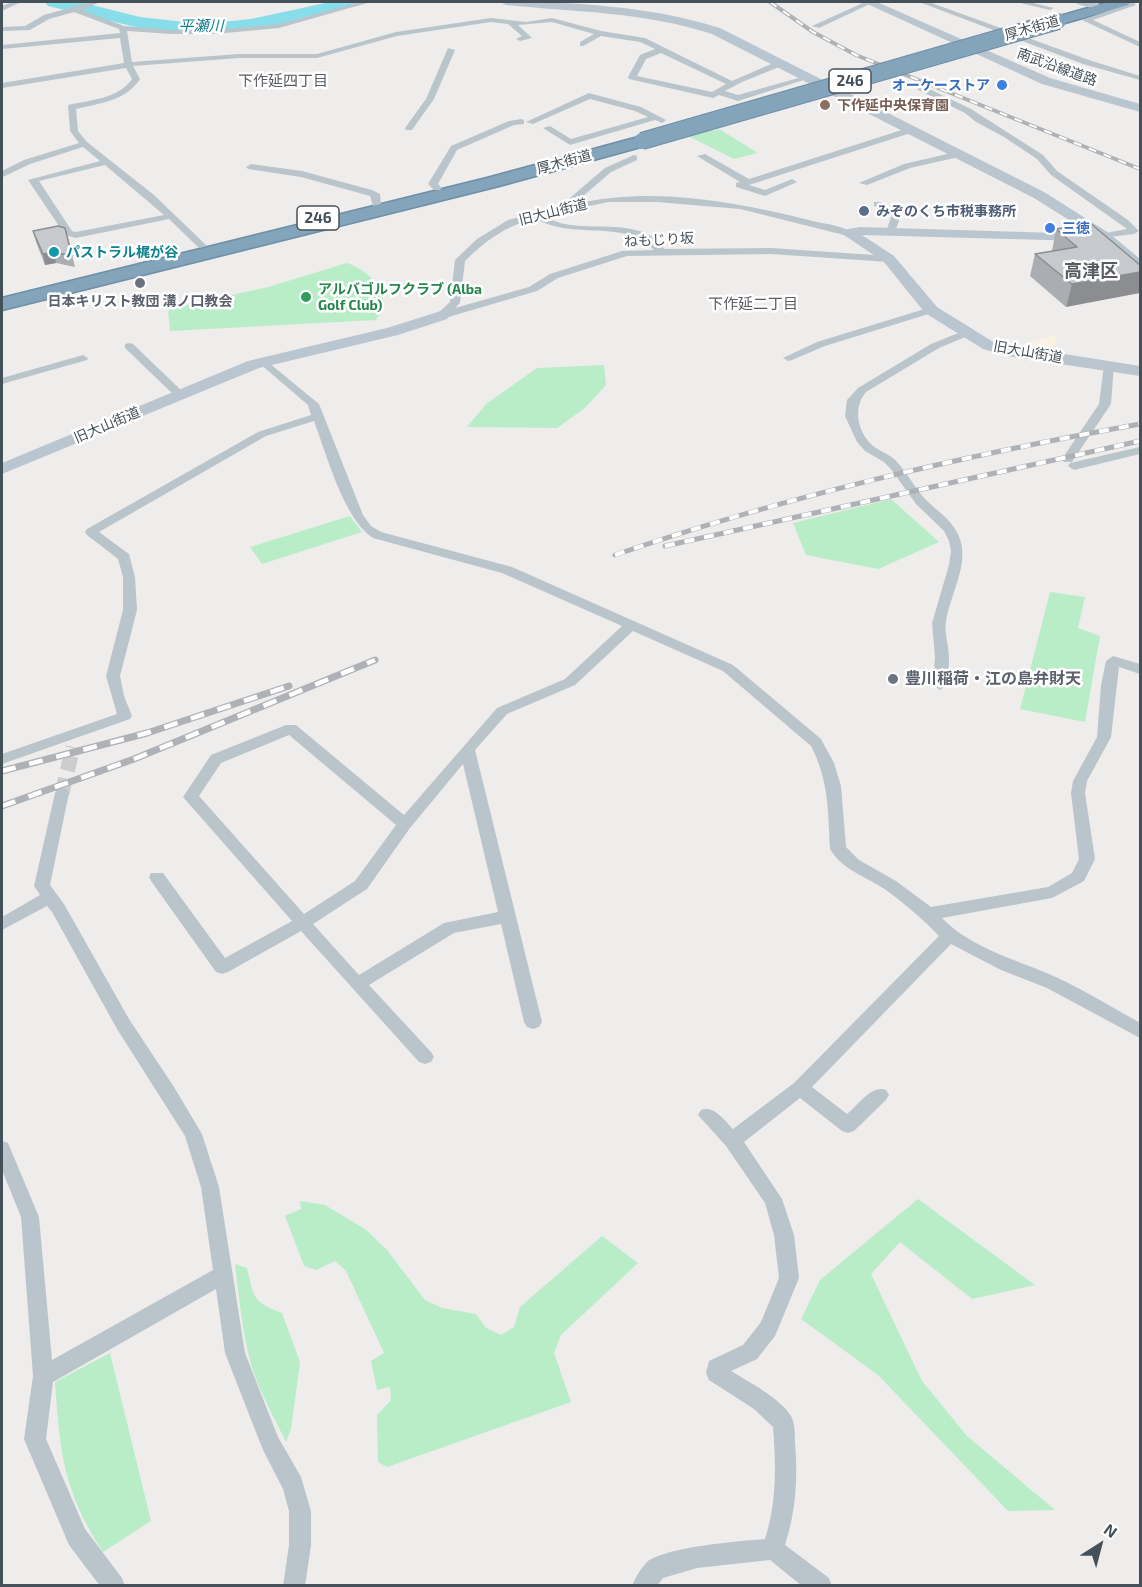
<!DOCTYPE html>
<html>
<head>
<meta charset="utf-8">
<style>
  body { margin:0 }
  #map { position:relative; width:1142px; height:1587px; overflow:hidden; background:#efecec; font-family:"Exo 2",sans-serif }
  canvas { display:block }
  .frame { position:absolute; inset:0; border:3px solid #455159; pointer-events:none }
  .north { position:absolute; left:1070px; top:1515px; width:60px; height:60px; -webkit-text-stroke:4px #fff; paint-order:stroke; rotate:36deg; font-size:16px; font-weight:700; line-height:24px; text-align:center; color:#455159 }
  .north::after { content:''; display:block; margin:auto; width:21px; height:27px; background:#455159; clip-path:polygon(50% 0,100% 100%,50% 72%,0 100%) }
</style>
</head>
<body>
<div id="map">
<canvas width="1142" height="1587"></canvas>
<div class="frame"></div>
<div class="north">N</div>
</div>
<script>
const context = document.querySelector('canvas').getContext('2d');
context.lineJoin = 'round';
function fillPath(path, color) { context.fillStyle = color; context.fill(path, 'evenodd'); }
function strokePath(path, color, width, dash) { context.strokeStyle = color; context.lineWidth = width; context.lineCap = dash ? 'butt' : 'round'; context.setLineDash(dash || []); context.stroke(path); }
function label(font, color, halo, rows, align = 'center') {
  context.font = font + ' "Exo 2","Noto Sans JP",sans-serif'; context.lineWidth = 5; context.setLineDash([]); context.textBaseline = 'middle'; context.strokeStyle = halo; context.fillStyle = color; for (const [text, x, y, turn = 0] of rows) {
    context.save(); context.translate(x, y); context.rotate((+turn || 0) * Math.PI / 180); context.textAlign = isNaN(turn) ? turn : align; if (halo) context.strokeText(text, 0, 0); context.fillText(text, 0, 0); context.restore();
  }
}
fillPath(new Path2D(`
  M1055 335 1057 354 1017 348 1026 343Z`), '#fbf2e3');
fillPath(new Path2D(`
  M709 128 714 131 719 129 758 153 734 159 688 136Z
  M347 263C371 272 395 294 376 320L170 331 168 309 268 287Z
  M604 365 606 385 585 408 557 428 467 427 486 404 537 368Z
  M891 499 939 542 878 569 806 555 793 523Z
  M350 516 362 532 262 564 250 547Z
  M1050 592 1085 597 1078 628 1100 636 1085 722 1020 709Z
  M918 1199 1035 1285 972 1299 900 1242 871 1274 922 1381 967 1436 1055 1510 1008 1511 878 1375 801 1319 820 1280Z
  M300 1201 325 1205 365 1229 387 1250 425 1300 442 1308 476 1314 486 1328 501 1335 514 1327 520 1307 602 1236 638 1263 561 1335 554 1353 571 1402 387 1467 378 1462 377 1415 391 1400 390 1387 377 1390 371 1361 384 1353 346 1271 335 1261 316 1270 304 1266 285 1216 301 1209Z
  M235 1264 247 1268C254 1297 252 1302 282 1313L300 1362 291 1429 286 1442C273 1415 258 1389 250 1361 242 1329 239 1297 235 1264Z
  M110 1353 151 1521 103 1552C63 1491 60 1452 55 1382Z`), '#b9edc8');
fillPath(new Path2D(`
  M45 2H80L140 17 202 24 251 19 330 2H357L354 6 276 26 202 34 140 28 48 6Z`), '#87deea');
strokePath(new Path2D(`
  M62 793 73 747`), '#cdcdcf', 15, [15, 8]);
const highway = new Path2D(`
  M1109 2H1130L1128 5 1058 25 1051 21 1053 18Z
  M642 136 648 137 650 141 648 145 499 186 2 310V298L487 178Z`);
strokePath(highway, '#6f8fa6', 3);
fillPath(new Path2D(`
  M12 2H21L2 11V6Z
  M90 2H100L82 10 124 26 171 30H215L279 24 360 2H371L279 28 215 34H171L127 31 132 62 239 54H317L396 32 491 18 526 22 552 18 601 31 645 38 732 81 778 61H784V65L742 82 725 91 738 95 809 75 813 77 738 101 719 95 713 98 629 79 628 77 640 55 655 49 640 42 601 36 583 46H580V42L594 34 552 22 518 25 532 38 520 41 516 39 522 36 508 24 491 22 397 36 317 58H239L133 66 140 79C126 101 100 103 76 109L78 131 87 142 154 195 207 246 199 248 169 219 76 238 65 235 28 180 100 161 83 147 30 164 5 176 2 177V171L24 160 79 143 70 131 68 105C90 100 118 99 132 79L126 68 2 88V83L124 63 120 38 2 49V45L120 33 119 29 74 12 49 19 30 30 2 31V27L25 26 44 15ZM661 53 726 84 712 92 637 76 646 59ZM105 165 164 215 76 232 72 231 39 181Z
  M865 2H874L819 28 812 26Z
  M919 2H929L1089 60 1140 76V80L1083 64Z
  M1016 2H1029L1054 8 1050 10Z
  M1127 2H1133L1136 5 1093 20 1140 42V47L1082 20 1127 4Z
  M448 48 455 50 434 99 412 130H406L405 128 426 99Z
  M921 85 971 109 1043 155 1057 171 1128 220 1139 231 1134 234 1101 238V234L1127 229 1051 175 1037 159 1004 137 976 122 965 113 918 90 917 88Z
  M589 93 641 107 666 120 662 123 655 120 570 145 543 128 550 126 571 139 648 117 635 111 590 99 533 124 526 122Z
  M521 119 524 120V124L514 125 457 150 438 184 442 188 440 190H434L428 184 451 146 509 121Z
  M911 127 915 130 914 132 749 185 765 190 792 179 797 182 765 196 736 187V183L740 182 697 156 705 154 749 179Z
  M960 151 963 152V156L910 168 867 185 859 183 904 164Z
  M634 155 637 156V160L611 172 574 204C653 186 732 201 809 220 822 224 843 225 853 233L848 236 740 209 657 202H608L544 216C575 235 615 219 647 234 655 237 659 244 665 249L771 248 889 256 894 259 889 262 771 254 627 256 558 278 537 291 445 318H437V314L450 302 455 260 477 239 508 220 563 206 564 203 605 168ZM535 218C571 241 626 218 654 250L622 251 550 274 529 287 455 308 460 303 465 261C486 240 506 226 535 218Z
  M251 164 302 171 372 190 380 194 381 204 373 206 370 196 301 177 248 169 246 167Z
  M874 202H880L902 213 894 234 886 232 892 214 874 206Z
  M931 307 936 310 935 312 825 346 792 360 788 361 783 358 817 342Z
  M966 330 971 333 970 335 939 348 866 392C853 407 857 431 872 445 880 452 891 454 898 463 908 474 915 488 926 500 935 509 948 517 955 529 974 557 951 591 946 621 944 633 949 646 949 658 949 667 948 676 947 685L940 690 933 685 935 657 932 623 949 565 951 551 949 541 944 531 916 504 891 469 884 462 865 451 857 442 845 416 847 400 858 388 931 344Z
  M129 343 133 344 183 392V396H175L125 348V344Z
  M83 355 88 358 87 360 2 384V378Z
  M263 358 319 404 363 515 371 526 381 532 512 567 733 665 821 739 834 763 841 786 846 847 859 860 896 881 931 907 1048 887 1072 873 1079 859 1071 793 1073 781 1097 737 1101 685 1106 661 1113 656 1140 664V674L1119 667 1111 737 1087 781 1085 793 1095 859 1084 881 1052 898 942 918C973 950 1020 960 1060 979 1087 992 1114 1008 1140 1023V1038L1047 988 1001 970 951 944 812 1087 847 1114C858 1105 872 1084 886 1090L889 1095 886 1100 854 1131 848 1133 842 1131 800 1098 744 1142 782 1199 794 1235 799 1278 775 1336 757 1359 731 1371C749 1382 780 1398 791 1416 795 1423 795 1435 795 1443 798 1478 796 1511 785 1545L829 1578 832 1586H802L770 1560 697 1568 663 1578 657 1586H632C635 1578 641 1568 647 1562 665 1547 740 1541 765 1539 777 1502 776 1465 773 1427L754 1409 709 1380 706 1373 709 1361 743 1345 761 1322 779 1278 774 1235 765 1203 726 1146 698 1115 701 1110C714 1105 724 1120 733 1129L794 1083 939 936C923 919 905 904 886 890 867 877 842 870 830 849 828 811 829 781 811 746L723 671 633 631 575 685 507 714 475 750 542 1022 539 1027 533 1029 527 1027 524 1022 501 924 454 933 369 985 431 1052 434 1057 431 1062 425 1064 419 1062 301 931 228 972 222 974 216 972 151 881 149 877 151 873H163L225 958 292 921 183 797 211 755 286 725H296L404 815 497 708 565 679 622 626 502 573 373 538C344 520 326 453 314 421L266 436 99 532 129 554 135 577 137 610 120 676 124 696 132 716 130 719 2 764V754L117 714 106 676 123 610V577L118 559 87 535 85 532 87 529 258 432 311 415 308 405 259 363V359ZM289 735 396 825 355 881 304 914 199 796 221 763ZM463 764 498 912 444 923 359 975 313 924 367 889 410 828Z
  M1109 362 1114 365 1111 404 1072 462H1064L1062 459 1099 404 1104 365Z
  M1140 447V454L1074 470 1068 466 1070 463Z
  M62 788 67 789 69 793 50 885 64 904 129 1019 174 1087 202 1134 219 1187 245 1353 278 1437 301 1477 311 1511V1545L305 1586H283L289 1545V1511L283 1489 263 1450 225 1353 216 1289 53 1382 46 1439 85 1529 122 1578 125 1586H100L69 1545 24 1439 33 1376 21 1217 2 1170V1141L8 1143 39 1217 52 1360 213 1270 201 1187 185 1136 117 1029 52 912 47 906 2 930V917L40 895 34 886 55 793 57 789Z`), '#bac5cb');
fillPath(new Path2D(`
  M500 2C521 0 544 2 565 3 618 6 669 12 720 28L1044 192 1109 233 1140 259V270L1135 269 1099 239 1034 198 712 34C645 12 576 12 506 5Z
  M863 2H877L1050 78 1140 104V112L1042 84Z
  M1076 2H1092L1108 8 1102 11 1077 4Z
  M860 227 1089 234 1091 237 1084 241 862 235 894 256 937 307 995 343 1140 366V376L1007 356 983 349 925 313 884 262 841 233 843 230Z
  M441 311 447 313 449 316 447 319 398 335 259 368 2 474V463L248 361 387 328Z`), '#b9c6d0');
fillPath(highway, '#84a4bb');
const railFar2 = new Path2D(`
  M770 2 813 32 856 55 1140 169`);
const railFar1 = new Path2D(`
  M665 546 1140 441
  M615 555C786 496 963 456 1140 424`);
const rail = new Path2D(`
  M2 771 147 733 289 686
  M2 806 134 759 375 660`);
strokePath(railFar2, '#aeb2b6', 4);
strokePath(railFar1, '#aeb2b6', 5);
strokePath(rail, '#aeb2b6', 7);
strokePath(railFar2, '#fff', 2, [8]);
strokePath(railFar1, '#fff', 4, [10]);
strokePath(rail, '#fff', 4.5, [14]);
const highwayBridge = new Path2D(`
  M642 141 1058 21`);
strokePath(highwayBridge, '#6f8fa6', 18, []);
strokePath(highwayBridge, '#84a4bb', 16);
fillPath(new Path2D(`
  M1090 223 1066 307 1030 276 1035 254 1052 251 1056 229Z
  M65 228 75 267 56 263 45 265 36 242 33 231Z`), '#aaaeb2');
fillPath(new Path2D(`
  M54 252 56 263 45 265 43 254Z
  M1140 272V293L1066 307 1072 284Z`), '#8b8d91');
const building = new Path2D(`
  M1090 223 1140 265V272L1072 284 1035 254 1077 247 1056 229Z
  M58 226 65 228 72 256 54 252 43 254 33 231Z`);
fillPath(building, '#c6cacf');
strokePath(building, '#8b8d91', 1.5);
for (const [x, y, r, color] of [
  [1002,85,6,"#3f7fe0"],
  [825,105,6,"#8d6e63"],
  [864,211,6,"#5c6f8a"],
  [1050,228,6,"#3f7fe0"],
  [54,252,6,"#0f9aa8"],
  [140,283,6,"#6b7280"],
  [306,297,6,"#2e9e5b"],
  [893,679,6,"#6b7280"]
]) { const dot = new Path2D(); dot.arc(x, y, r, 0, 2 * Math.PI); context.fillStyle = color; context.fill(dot); strokePath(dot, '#fff', 2); }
label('14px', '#455159', '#fff', [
  ["厚木街道",1032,28,-16],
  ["南武沿線道路",1057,67,20],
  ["厚木街道",564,162,-15],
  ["旧大山街道",553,212,-14],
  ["ねもじり坂",659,240,-3],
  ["旧大山街道",1028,352,10],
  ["旧大山街道",107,425,-23]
]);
label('bold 14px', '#366cbe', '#fff', [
  ["オーケーストア",990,85],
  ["三徳",1062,228,"left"]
], 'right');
label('bold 14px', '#785e54', '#fff', [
  ["下作延中央保育園",837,105]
], 'left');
label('bold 14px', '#4e5e75', '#fff', [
  ["みぞのくち市税事務所",876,211]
], 'left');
label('bold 14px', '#0d838f', '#fff', [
  ["パストラル梶が谷",66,252]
], 'left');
label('bold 14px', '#27864d', '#fff', [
  ["アルバゴルフクラブ (Alba",318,289],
  ["Golf Club)",318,305]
], 'left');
label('bold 14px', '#5b616d', '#fff', [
  ["日本キリスト教団 溝ノ口教会",140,301]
]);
label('italic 15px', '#0e7e8c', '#fff', [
  ["平瀬川",201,26]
]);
label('15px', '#595d61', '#fff', [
  ["下作延四丁目",283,81],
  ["下作延二丁目",753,304]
]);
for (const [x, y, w] of [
  [850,81,42],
  [318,218,42]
]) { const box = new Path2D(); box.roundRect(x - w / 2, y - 12, w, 24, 4.5); context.fillStyle = '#fff'; context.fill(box); strokePath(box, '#455159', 1.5); }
label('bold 15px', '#455159', null, [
  ["246",850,81],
  ["246",318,218]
]);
label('bold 16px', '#5b616d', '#fff', [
  ["豊川稲荷・江の島弁財天",905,679]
], 'left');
label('bold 18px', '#595d61', '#fff', [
  ["高津区",1091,271]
]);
</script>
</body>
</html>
